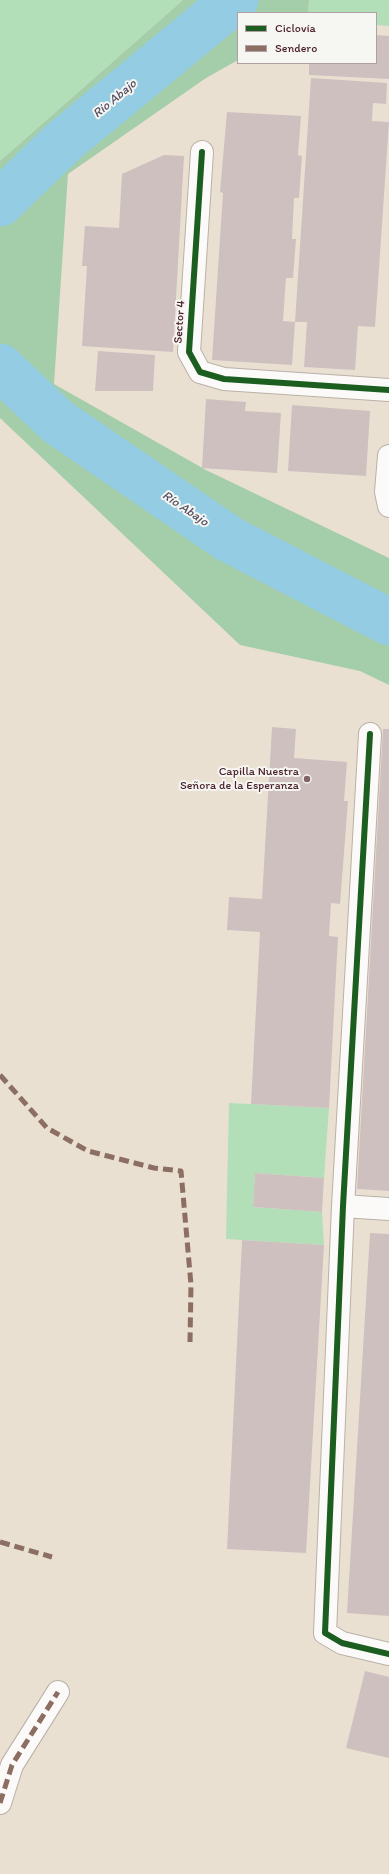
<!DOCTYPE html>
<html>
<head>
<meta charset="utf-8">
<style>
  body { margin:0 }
  #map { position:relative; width:389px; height:1874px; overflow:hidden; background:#e9e0d2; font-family:Itim,sans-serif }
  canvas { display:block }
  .legend { position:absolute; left:237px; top:12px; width:140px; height:52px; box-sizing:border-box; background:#f6f6f2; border:1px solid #b1a0a2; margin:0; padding:5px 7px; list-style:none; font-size:12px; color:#4a1f2b }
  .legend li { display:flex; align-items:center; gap:8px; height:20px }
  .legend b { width:20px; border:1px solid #b1a0a2 }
</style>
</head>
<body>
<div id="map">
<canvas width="389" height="1874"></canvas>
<ul class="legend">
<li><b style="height:5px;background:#1b5e20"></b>Ciclovía</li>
<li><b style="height:5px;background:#8d6e63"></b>Sendero</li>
</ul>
</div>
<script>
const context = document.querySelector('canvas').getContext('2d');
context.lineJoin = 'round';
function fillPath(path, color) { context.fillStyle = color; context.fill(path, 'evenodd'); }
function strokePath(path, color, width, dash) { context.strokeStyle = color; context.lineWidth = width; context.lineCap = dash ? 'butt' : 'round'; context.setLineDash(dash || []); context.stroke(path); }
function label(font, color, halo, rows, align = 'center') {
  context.font = font + ' Itim,sans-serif'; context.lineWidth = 4; context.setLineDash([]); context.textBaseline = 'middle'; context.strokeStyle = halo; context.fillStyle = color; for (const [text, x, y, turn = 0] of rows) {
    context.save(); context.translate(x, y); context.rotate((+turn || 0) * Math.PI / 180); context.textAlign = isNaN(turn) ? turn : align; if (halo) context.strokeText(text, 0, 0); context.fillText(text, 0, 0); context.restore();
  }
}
fillPath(new Path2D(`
  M0 0H183L0 161Z
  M309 0H389V26L376 25V13H308Z
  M229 1103 329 1108 324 1178 255 1173 253 1207 322 1212 324 1245 226 1239Z`), '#b2dfb8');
fillPath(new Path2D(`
  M183 0H309L308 13H238V60L206 78 68 174 54 384 206 470 389 558V685L360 671 240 645 0 418V161Z`), '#a4cdaa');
strokePath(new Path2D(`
  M0 203 63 142 235 0
  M0 367 58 422 229 539 389 622`), '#93cce3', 47);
fillPath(new Path2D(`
  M376 35 389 36V79L309 75V63H376Z
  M311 78 387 83 386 104 373 103 372 121 389 122 375 327 358 326 355 370 304 367 307 322H295Z
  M227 112 301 116 298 155 302 156 299 198H294L292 239H296L293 278H286L283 321 295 322 292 365 212 360 223 193 220 192Z
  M164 155 184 156 173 352 82 346 87 266H82L85 226 119 228 122 174Z
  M98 351 155 355 153 391H95Z
  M206 399 246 402 245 411 281 413 277 473 202 468Z
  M292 405 370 411 366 476 288 471Z
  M272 727 296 729 294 758 347 762 344 801H348L340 904 331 903 329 936 338 937 329 1108 251 1104 260 932 227 930 229 897 262 899Z
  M383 729H389V1191L357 1189Z
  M255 1173 324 1178 322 1212 253 1207Z
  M370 1233 389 1234V1616L347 1613Z
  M242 1240 324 1245 306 1553 227 1549Z
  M365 1671 389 1677V1758L346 1748Z`), '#cfc0c0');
const street = new Path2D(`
  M202 152 189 352 200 372 224 379 389 390
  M389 456 386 492 389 506
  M370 734 343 1206 325 1633 342 1643 389 1654
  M343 1206 389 1209
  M0 1803 12 1765 58 1692`);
strokePath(street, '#b9b0a8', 24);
strokePath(street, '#fcfaf8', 22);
strokePath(new Path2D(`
  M0 1075 47 1128 88 1151 154 1168 181 1171 191 1285 190 1342
  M0 1542 52 1557
  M0 1803 12 1765 58 1692`), '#8d6e63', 5, [10, 5]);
strokePath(new Path2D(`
  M202 152 189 352 200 372 224 379 389 390
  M370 734 343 1206 325 1633 342 1643 389 1654`), '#1b5e20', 6);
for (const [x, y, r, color] of [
  [307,779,4,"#826365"]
]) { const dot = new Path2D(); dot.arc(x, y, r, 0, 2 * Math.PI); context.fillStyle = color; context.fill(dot); strokePath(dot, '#f6f6f2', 1.5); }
label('12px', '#4a1f2b', '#f6f6f2', [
  ["Sector 4",180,322,-86]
]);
label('12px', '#4a1f2b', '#f6f6f2', [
  ["Capilla Nuestra",299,772],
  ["Señora de la Esperanza",299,786]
], 'right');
label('italic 13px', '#555064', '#f6f6f2', [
  ["Río Abajo",115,99,-40],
  ["Río Abajo",185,509,34]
]);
</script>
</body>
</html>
